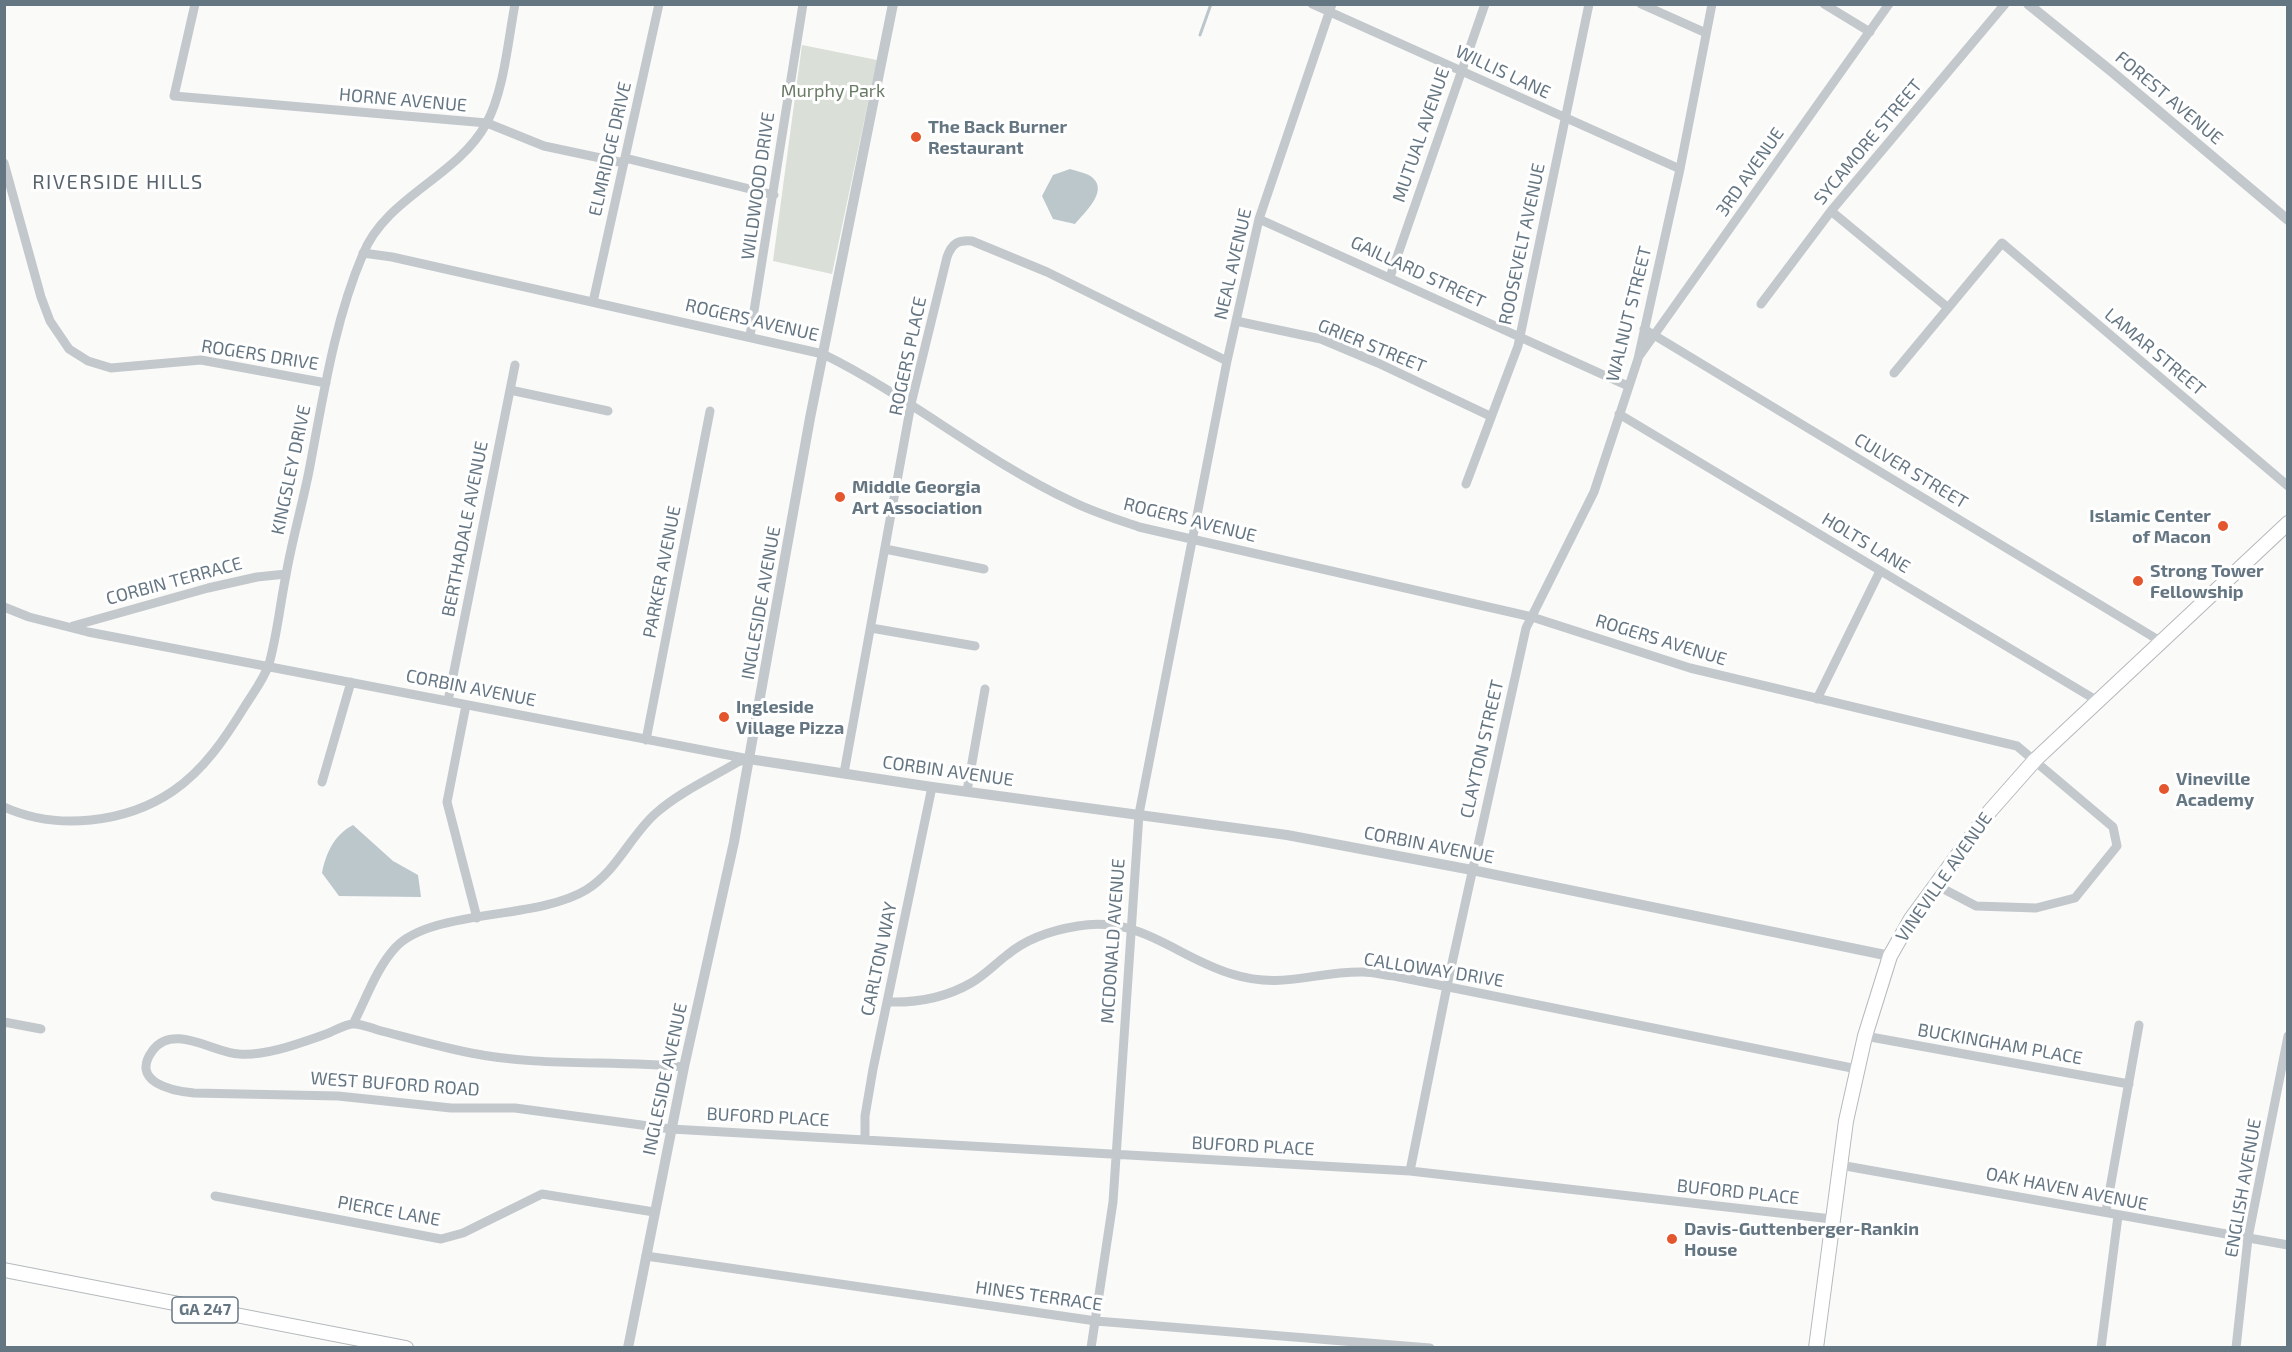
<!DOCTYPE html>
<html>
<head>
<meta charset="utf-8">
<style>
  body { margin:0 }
  #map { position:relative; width:2292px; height:1352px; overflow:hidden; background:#fafaf8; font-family:"Exo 2",sans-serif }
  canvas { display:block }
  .frame { position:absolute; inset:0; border:6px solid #657683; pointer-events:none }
</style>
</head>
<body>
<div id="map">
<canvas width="2292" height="1352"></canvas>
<div class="frame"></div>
</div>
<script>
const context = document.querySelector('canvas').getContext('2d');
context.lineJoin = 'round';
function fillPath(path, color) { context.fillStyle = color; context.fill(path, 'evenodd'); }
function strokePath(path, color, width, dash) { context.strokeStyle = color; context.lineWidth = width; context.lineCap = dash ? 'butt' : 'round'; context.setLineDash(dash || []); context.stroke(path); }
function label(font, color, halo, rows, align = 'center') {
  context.font = font + ' "Exo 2",sans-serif'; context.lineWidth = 6; context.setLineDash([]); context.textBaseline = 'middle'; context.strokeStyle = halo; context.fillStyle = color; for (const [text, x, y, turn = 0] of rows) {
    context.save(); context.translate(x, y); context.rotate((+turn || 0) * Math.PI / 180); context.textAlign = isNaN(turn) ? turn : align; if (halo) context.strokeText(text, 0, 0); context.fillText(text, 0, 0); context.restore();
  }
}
fillPath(new Path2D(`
  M802 45 877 60 832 274 773 261Z`), '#dadfd7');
fillPath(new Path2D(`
  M1070 169C1076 171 1088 173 1093 178 1108 192 1084 213 1075 224L1053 219 1042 196 1053 175Z
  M353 825 393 861 418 875 421 897 339 896 322 873C326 853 334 835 353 825Z`), '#bbc7cb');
strokePath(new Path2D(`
  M1200 35 1211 4`), '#bbc7cb', 3);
const primary = new Path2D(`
  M4 1270 406 1348
  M1816 1348 1846 1121 1865 1036 1890 956 1911 919 1990 811 2035 760 2288 523`);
strokePath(primary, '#b5babe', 16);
strokePath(new Path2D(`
  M195 4 174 96 487 123 544 146 624 163
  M1312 4 1680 169
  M1641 4 1706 33
  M1824 4 1870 32
  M625 158 774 195
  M4 163 41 297 50 321 69 349 88 361 111 368 201 360 326 383
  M1831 211 1947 307
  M1259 219 1628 386
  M363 253 392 257 823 354C909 396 985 461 1071 501 1093 512 1116 519 1139 527L1532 617 1690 668 2017 746 2113 827 2117 846 2075 898 2036 908 1976 906 1936 885
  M1390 277 1485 4
  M593 302 659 4
  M1761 304 1831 211 2005 4
  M1236 321 1321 339 1378 363 1490 416
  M1644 329 2160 641
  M750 336 803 4
  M1640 355 1889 4
  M1894 373 2002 243 2288 486
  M510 390 608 411
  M1619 414 2096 700
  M1466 484 1518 346 1589 4
  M885 549 984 569
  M4 607 29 617 88 632 749 759
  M73 626 208 588 257 577 286 574
  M871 628 975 646
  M1817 699 1880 571
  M448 701 515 365
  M466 705 447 802 477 918
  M646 740 710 411
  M844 773 911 404 947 257C952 243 958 240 972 241L1047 272 1227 361
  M322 782 351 682
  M967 791 985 689
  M4 807C57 831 126 823 173 791 204 770 226 737 245 706 253 693 264 679 269 664 277 636 280 604 286 575 292 540 302 506 309 471 323 398 334 322 363 254 386 197 457 177 486 124 504 92 508 40 515 4
  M887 1002C917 1003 945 998 971 983 984 976 995 964 1007 955 1026 939 1053 930 1078 926 1141 915 1177 958 1232 974 1282 990 1315 971 1363 972 1373 972 1384 975 1394 976L1857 1069
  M4 1022 41 1029
  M353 1024C366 999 376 969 395 948 430 909 537 920 586 890 617 871 630 836 656 813 680 792 711 778 738 762L747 759
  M1865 1036 2129 1084
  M684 1067C613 1060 540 1067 471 1053 440 1047 409 1038 378 1030 371 1028 360 1023 352 1024 344 1025 334 1031 326 1034 300 1043 267 1056 239 1054 214 1053 174 1023 153 1050 129 1082 172 1091 194 1093L338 1096 451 1108H515L671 1129 1410 1171 1832 1219
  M865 1139V1116L873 1069 932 787
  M1840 1165 2288 1245
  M1410 1171 1447 986 1526 628 1594 492 1638 359 1680 169 1712 4
  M215 1196 441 1239 463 1233 542 1194 654 1212
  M2106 1211 2139 1025
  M646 1256 1096 1321 1430 1348
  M1091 1348 1113 1202 1139 814 1227 361 1259 219 1332 4
  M2101 1348 2118 1216
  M2236 1348 2248 1238 2288 1036`), '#c3c8cc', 9);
strokePath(new Path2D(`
  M2028 4 2111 71 2288 220
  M749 759 932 787 1287 835 1472 870 1890 956
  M628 1348 684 1067 734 842 810 418 893 4`), '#c3c8cc', 10);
strokePath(primary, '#fff', 14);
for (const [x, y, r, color] of [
  [916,137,6,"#e4572e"],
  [840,497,6,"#e4572e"],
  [2223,526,6,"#e4572e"],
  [2138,581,6,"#e4572e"],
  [724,717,6,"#e4572e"],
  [2164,789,6,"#e4572e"],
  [1672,1239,6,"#e4572e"]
]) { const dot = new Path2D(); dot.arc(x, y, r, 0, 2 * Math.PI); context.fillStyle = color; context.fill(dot); strokePath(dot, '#fff', 2); }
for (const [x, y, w] of [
  [205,1310,66]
]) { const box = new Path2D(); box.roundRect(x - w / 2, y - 13, w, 26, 4.5); context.fillStyle = '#fff'; context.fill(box); strokePath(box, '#657683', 1.5); }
label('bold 16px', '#657683', null, [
  ["GA 247",205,1310]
]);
label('18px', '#657683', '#fff', [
  ["WILLIS LANE",1503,72,25],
  ["FOREST AVENUE",2169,98,40],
  ["HORNE AVENUE",403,100,5],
  ["MUTUAL AVENUE",1421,135,-71],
  ["SYCAMORE STREET",1868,142,-50],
  ["ELMRIDGE DRIVE",610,149,-77],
  ["3RD AVENUE",1750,172,-55],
  ["WILDWOOD DRIVE",758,186,-82],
  ["ROOSEVELT AVENUE",1522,244,-78],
  ["NEAL AVENUE",1233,264,-77],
  ["GAILLARD STREET",1418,272,25],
  ["WALNUT STREET",1629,314,-76],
  ["ROGERS AVENUE",752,320,13],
  ["GRIER STREET",1372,346,22],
  ["LAMAR STREET",2155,352,40],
  ["ROGERS DRIVE",260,355,9],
  ["ROGERS PLACE",908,356,-78],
  ["KINGSLEY DRIVE",291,470,-78],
  ["CULVER STREET",1911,471,31],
  ["ROGERS AVENUE",1190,520,14],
  ["BERTHADALE AVENUE",465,529,-79],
  ["HOLTS LANE",1866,543,31],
  ["PARKER AVENUE",662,572,-79],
  ["CORBIN TERRACE",174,581,-15],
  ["INGLESIDE AVENUE",761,603,-80],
  ["ROGERS AVENUE",1661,640,17],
  ["CORBIN AVENUE",471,688,11],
  ["CLAYTON STREET",1482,749,-77],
  ["CORBIN AVENUE",948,771,8],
  ["CORBIN AVENUE",1429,845,11],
  ["VINEVILLE AVENUE",1944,877,-55],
  ["MCDONALD AVENUE",1113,941,-86],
  ["CARLTON WAY",879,959,-78],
  ["CALLOWAY DRIVE",1434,970,9],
  ["BUCKINGHAM PLACE",2000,1044,10],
  ["INGLESIDE AVENUE",665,1079,-78],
  ["WEST BUFORD ROAD",395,1084,4],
  ["BUFORD PLACE",768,1117,3],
  ["BUFORD PLACE",1253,1146,3],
  ["ENGLISH AVENUE",2243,1188,-80],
  ["OAK HAVEN AVENUE",2067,1189,11],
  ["BUFORD PLACE",1738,1192,6],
  ["PIERCE LANE",389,1211,10],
  ["HINES TERRACE",1039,1296,8]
]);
label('18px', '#687a64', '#fff', [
  ["Murphy Park",833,91]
]);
label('bold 18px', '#657683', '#fff', [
  ["The Back Burner",928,127],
  ["Restaurant",928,148],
  ["Middle Georgia",852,487],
  ["Art Association",852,508],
  ["Islamic Center",2211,516,"right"],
  ["of Macon",2211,537,"right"],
  ["Strong Tower",2150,571],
  ["Fellowship",2150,592],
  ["Ingleside",736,707],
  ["Village Pizza",736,728],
  ["Vineville",2176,779],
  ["Academy",2176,800],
  ["Davis-Guttenberger-Rankin",1684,1229],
  ["House",1684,1250]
], 'left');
context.letterSpacing = '1.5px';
label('20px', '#57646e', '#fff', [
  ["RIVERSIDE HILLS",118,182]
]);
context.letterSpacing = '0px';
</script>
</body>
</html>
